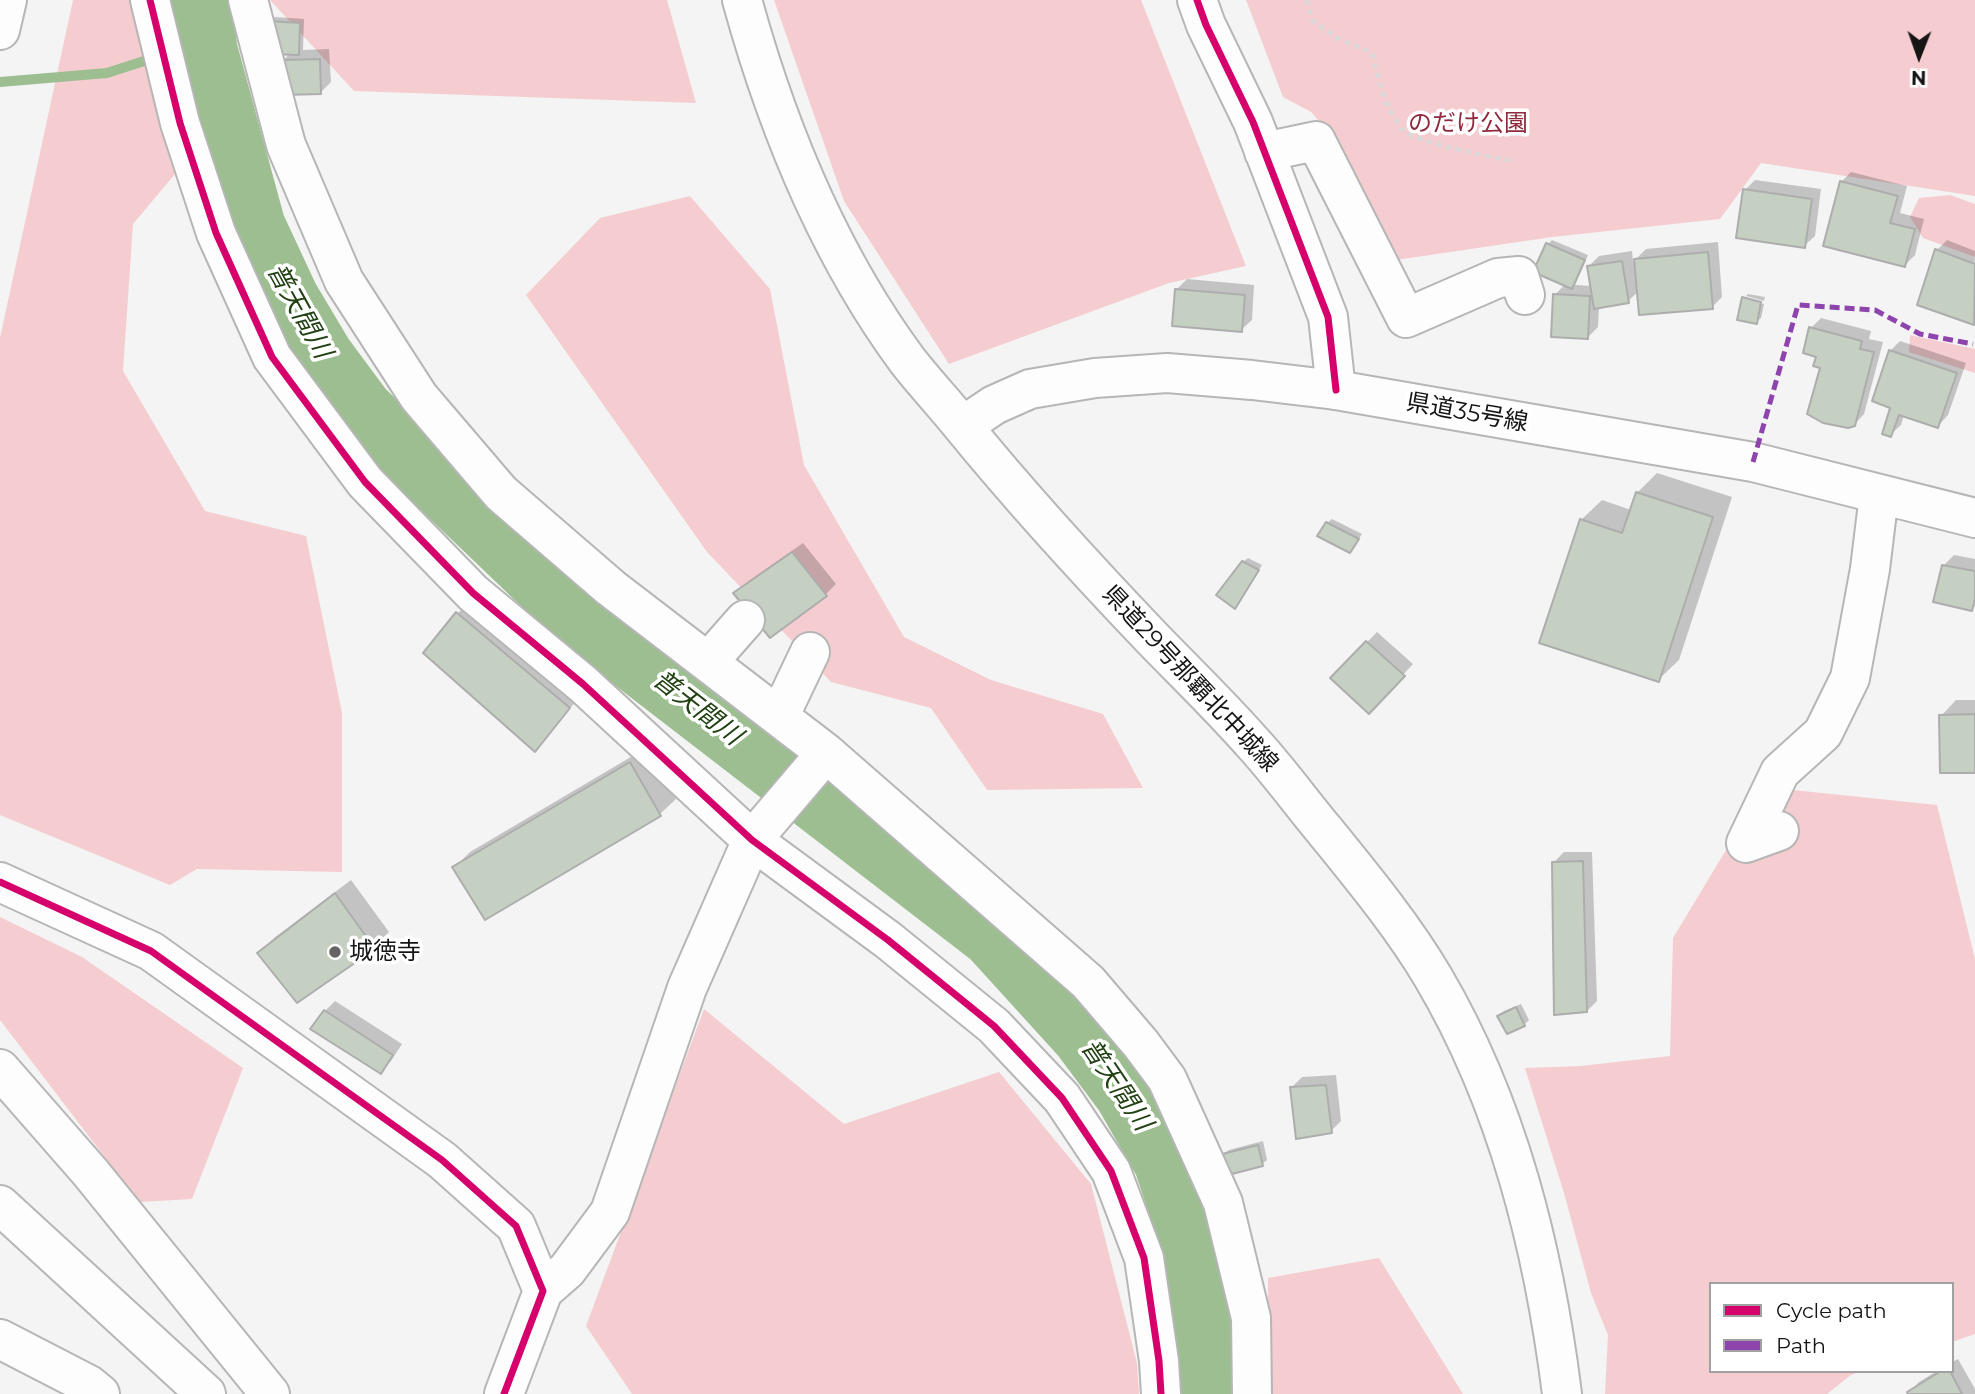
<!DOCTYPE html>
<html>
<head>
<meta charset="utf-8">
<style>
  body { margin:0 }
  #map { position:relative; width:1975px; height:1394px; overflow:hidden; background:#f3f4f3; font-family:Montserrat,sans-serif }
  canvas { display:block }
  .legend { position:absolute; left:1709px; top:1282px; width:245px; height:91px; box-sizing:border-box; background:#fff; border:2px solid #a1a1a1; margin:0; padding:9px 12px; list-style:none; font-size:21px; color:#141514 }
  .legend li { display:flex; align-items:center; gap:14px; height:35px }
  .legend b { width:35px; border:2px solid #a1a1a1 }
  .north { position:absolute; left:1884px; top:21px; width:70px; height:70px; -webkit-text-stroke:5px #fff; paint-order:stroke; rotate:181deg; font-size:19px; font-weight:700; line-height:28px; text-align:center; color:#141514 }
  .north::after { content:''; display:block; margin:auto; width:24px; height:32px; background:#141514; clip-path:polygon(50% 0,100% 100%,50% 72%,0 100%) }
</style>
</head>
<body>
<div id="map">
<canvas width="1975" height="1394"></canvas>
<ul class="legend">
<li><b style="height:9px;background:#d6006c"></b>Cycle path</li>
<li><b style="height:9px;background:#8e44ad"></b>Path</li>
</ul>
<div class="north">N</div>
</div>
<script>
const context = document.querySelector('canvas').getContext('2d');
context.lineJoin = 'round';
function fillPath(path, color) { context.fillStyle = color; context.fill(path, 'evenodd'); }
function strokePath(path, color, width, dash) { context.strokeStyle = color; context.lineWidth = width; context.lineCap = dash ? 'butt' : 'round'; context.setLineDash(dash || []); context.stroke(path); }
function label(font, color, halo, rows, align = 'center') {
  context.font = font + ' Montserrat,"Noto Sans JP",sans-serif'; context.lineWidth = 7; context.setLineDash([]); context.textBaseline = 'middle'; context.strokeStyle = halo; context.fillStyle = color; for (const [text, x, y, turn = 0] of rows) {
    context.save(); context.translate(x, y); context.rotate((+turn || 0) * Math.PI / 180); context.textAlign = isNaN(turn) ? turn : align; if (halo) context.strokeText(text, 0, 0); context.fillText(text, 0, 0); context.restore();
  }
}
fillPath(new Path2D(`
  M73 0H174L201 143 133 224 123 371 205 511 306 536 342 713V872L197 869 170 885 0 815V338Z
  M270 0H667L696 103 354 91Z
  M774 0H1141L1246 266 1169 283 949 364 844 201Z
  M1246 0H1975V196L1761 163 1720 219 1552 237 1396 260 1339 144 1311 112 1283 97Z
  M1950 195 1975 204V257L1923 238 1910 217 1919 198Z
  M690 196 770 289 804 465 904 637 991 680 1103 714 1143 788 987 790 931 708 831 682 707 552 526 295 600 218Z
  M1910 335 1975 349V373L1909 352Z
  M1764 787 1937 805 1975 959V1334L1952 1342V1284H1711V1371H1861L1851 1375 1827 1394H1605L1608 1335 1591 1293 1564 1193 1525 1068 1580 1066 1670 1056 1673 938Z
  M0 917 82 957 243 1068 192 1199 139 1202 0 1020Z
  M704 1009 844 1124 999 1072 1091 1184 1137 1363 1139 1394H632L586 1326Z
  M1379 1258 1463 1394H1268V1278Z`), '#f5cdd0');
fillPath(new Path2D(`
  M275 17 304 19 303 50 329 49 331 82 321 92 283 60 291 53 271 21Z
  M1851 172 1907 186 1900 213 1924 219 1915 255 1905 265 1841 182Z
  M1755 180 1821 189 1815 236 1804 246 1745 190Z
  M1552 240 1588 255 1575 285 1592 286 1589 266 1599 256 1632 251 1633 262 1646 249 1718 242 1722 297 1712 307 1639 291 1628 301 1599 306 1598 327 1587 338 1555 295 1565 284 1548 244Z
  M1947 240 1975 251 1973 323 1937 250Z
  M1187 279 1254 285 1252 320 1241 330 1177 289Z
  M1748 294 1765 297 1764 301 1746 296Z
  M1745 297V300L1764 304 1761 318 1756 322 1744 298Z
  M1821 318 1871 331 1869 339 1883 342 1864 414 1854 425 1818 355 1811 328Z
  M1900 341 1966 363 1948 415 1938 426 1904 415 1901 425 1890 435 1893 407 1890 351Z
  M1657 473 1732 497 1679 660 1658 680 1581 520 1602 500 1631 510 1637 493Z
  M1332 519 1362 534 1354 546 1327 523Z
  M803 543 836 584 826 594 736 593 746 583Z
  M1954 555 1975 559V606L1972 609 1943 566Z
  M1248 558 1262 565 1235 607 1243 562Z
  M473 598 584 692 535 749 458 613Z
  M1377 632 1413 664 1379 701 1332 678Z
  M1956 700H1975V772L1941 716Z
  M646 748 676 799 660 814 486 918 455 867 470 852Z
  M1564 852H1592L1597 1001 1587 1011 1554 862Z
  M351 880 389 932 374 947 259 953 274 938Z
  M335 1001 402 1044 391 1061 381 1071 325 1011Z
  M1521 1004 1529 1020 1524 1025 1499 1016 1504 1011Z
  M1336 1075 1341 1121 1331 1131 1292 1087 1302 1077Z
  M1263 1141 1267 1160 1262 1164 1224 1154 1229 1150Z
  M1958 1359 1975 1389V1394H1910L1909 1392 1919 1382 1937 1371H1952V1362Z`), '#0003');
strokePath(new Path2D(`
  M0 82 107 73 144 61 206 50`), '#9cbe90', 10);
strokePath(new Path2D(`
  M200 0 206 50 254 226 288 299 322 356 362 410 578 617 992 936 1082 1035 1126 1094 1165 1162 1188 1231 1204 1308 1209 1394`), '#9cbe90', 63);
const building = new Path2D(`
  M269 21 300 23 299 55 268 54Z
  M320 59 321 94 282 95 281 60Z
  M1840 181 1898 196 1890 223 1915 229 1905 267 1823 246Z
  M1743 189 1812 199 1805 248 1736 238Z
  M1546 243 1585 260 1572 289 1533 272Z
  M1935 249 1975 264 1974 325 1917 305Z
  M1708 252 1713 309 1639 315 1634 259Z
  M1622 261 1629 303 1594 309 1587 266Z
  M1175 289 1245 295 1242 332 1172 326Z
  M1553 294 1590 296 1588 339 1551 337Z
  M1742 297 1761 302 1757 324 1737 320Z
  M1809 327 1862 341 1860 349 1874 352 1855 426 1848 428 1823 423 1807 414 1820 368 1813 366 1816 357 1803 353Z
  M1889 350 1957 373 1938 428 1899 415 1891 437 1882 434 1890 408 1872 401Z
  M1636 492 1713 517 1659 682 1539 643 1580 519 1622 533Z
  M1326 522 1359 539 1350 553 1317 536Z
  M792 552 827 596 770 638 733 593Z
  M1242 561 1259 570 1235 609 1216 595Z
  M1942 565 1975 571V599L1972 611 1933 602Z
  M456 612 570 708 535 752 423 653Z
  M1366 641 1405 676 1369 714 1330 678Z
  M1975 714V773H1940L1939 715Z
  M630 762 661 816 485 920 452 867Z
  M1583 861 1587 1012 1554 1015 1552 862Z
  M335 893 375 949 297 1003 257 953Z
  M1516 1007 1525 1026 1507 1034 1497 1016Z
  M324 1010 393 1055 381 1074 310 1029Z
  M1326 1085 1332 1133 1296 1139 1290 1087Z
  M1258 1145 1263 1166 1228 1175 1222 1154Z
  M1941 1371H1950L1962 1394H1908L1907 1392Z`);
fillPath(building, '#c5d0c2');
strokePath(building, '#acadac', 2);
const minor = new Path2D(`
  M150 0 180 123 216 233 272 357 365 482 473 593 583 684 752 840 888 940 994 1026 1062 1098 1111 1171 1144 1258 1159 1361 1161 1394
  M248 0 286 145 344 281 419 397 501 493 611 588 826 753 1088 982 1141 1044 1167 1079 1223 1203 1251 1318 1252 1394
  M1197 0 1206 25 1253 122 1328 317 1336 390
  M1264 152 1316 141 1406 318 1498 278 1519 276 1525 295
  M708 662 745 620
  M779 717 810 652
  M1779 831 1746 843 1780 772 1823 733 1850 678 1870 569 1879 495
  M0 882 151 951 442 1160 516 1226 543 1291 504 1394
  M543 1291 567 1270 610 1212 687 988 752 840 826 753`);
const major = new Path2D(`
  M742 0C777 127 828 253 907 360 924 382 943 402 960 423 1021 498 1087 570 1153 639 1186 673 1220 706 1251 741 1277 769 1300 801 1325 831 1363 878 1402 925 1433 977 1508 1104 1544 1250 1562 1394
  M963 426 994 405 1030 389 1095 378 1167 373 1252 380 1336 390 1753 462 1975 518`);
const highway = new Path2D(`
  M0 30 7 0
  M0 1069 90 1172 270 1394
  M0 1205 206 1394
  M0 1339 89 1385 100 1394`);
strokePath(minor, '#b5b6b5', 42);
strokePath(major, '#b5b6b5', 42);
strokePath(highway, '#b5b6b5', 42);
strokePath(new Path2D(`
  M1307 0 1312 20 1337 38 1372 53C1379 80 1384 107 1402 129 1414 143 1492 157 1513 161`), '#d8d9d8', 4.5, [5, 5]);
strokePath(minor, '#fdfdfd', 38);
strokePath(major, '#fdfdfd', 38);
strokePath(highway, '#fdfdfd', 38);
strokePath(new Path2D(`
  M1753 462 1798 305 1875 310 1920 334 1973 344`), '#8e44ad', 5, [10, 5]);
strokePath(new Path2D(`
  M150 0 180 123 216 233 272 357 365 482 473 593 583 684 752 840 888 940 994 1026 1062 1098 1111 1171 1144 1258 1159 1361 1161 1394
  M1197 0 1206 25 1253 122 1328 317 1336 390
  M0 882 151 951 442 1160 516 1226 543 1291 504 1394`), '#d6006c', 7);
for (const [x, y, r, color] of [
  [335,952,7,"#626362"]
]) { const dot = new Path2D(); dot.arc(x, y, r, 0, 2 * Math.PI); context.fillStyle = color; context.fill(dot); strokePath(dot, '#fff', 2.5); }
label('24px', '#8f293d', '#fff', [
  ["のだけ公園",1468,124]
]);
label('24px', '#141514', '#fff', [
  ["県道35号線",1467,413,10],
  ["県道29号那覇北中城線",1190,679,47]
]);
label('24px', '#141514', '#fff', [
  ["城徳寺",349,952]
], 'left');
label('italic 26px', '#224214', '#fff', [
  ["普天間川",299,311,61],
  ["普天間川",697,708,38],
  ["普天間川",1116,1085,56]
]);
</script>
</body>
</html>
